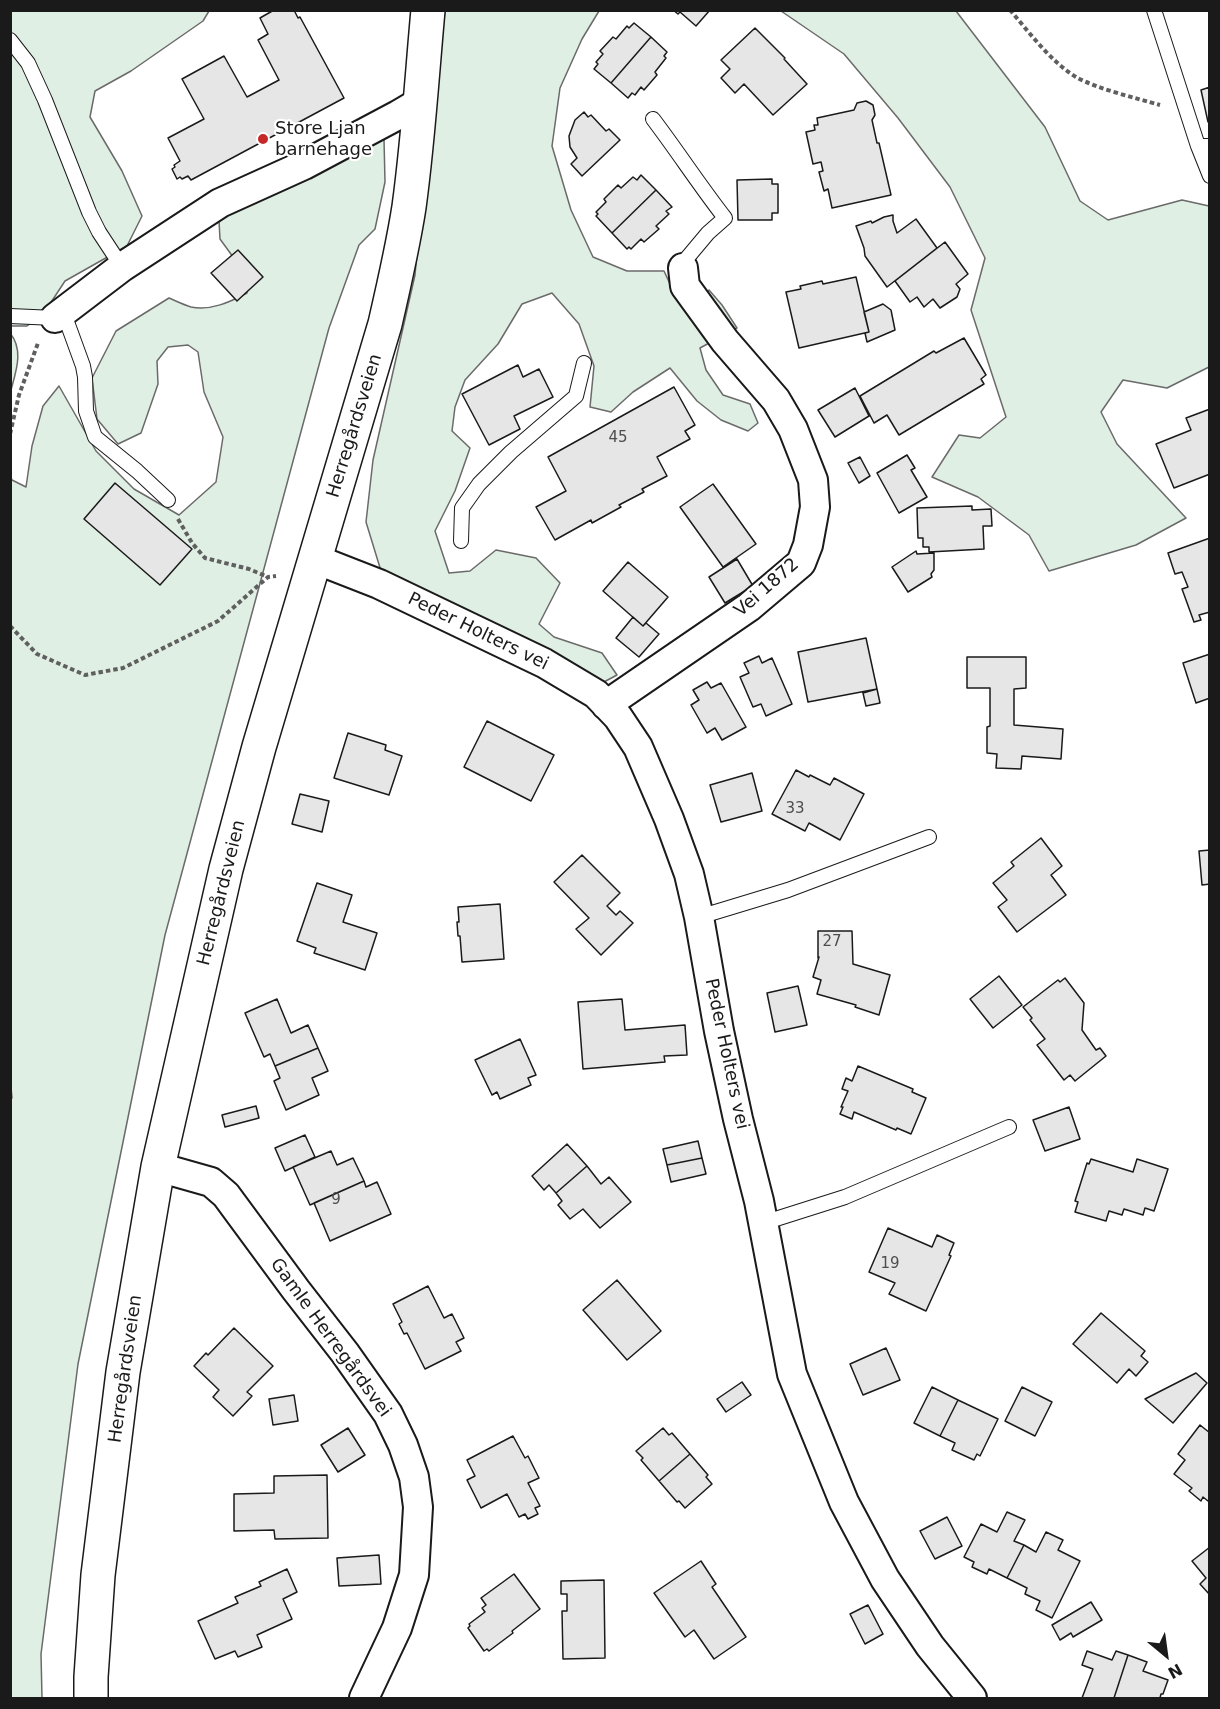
<!DOCTYPE html>
<html>
<head>
<meta charset="utf-8">
<style>
  body { margin:0 }
  #map { position:relative; width:1220px; height:1709px; overflow:hidden; background:#fff; font-family:"DejaVu Sans",sans-serif }
  canvas { display:block }
  .frame { position:absolute; inset:0; border:12px solid #1a1a1a; pointer-events:none }
  .north { position:absolute; left:1136px; top:1625px; width:60px; height:60px; -webkit-text-stroke:4px #fff; paint-order:stroke; rotate:151deg; font-size:16px; font-weight:700; line-height:24px; text-align:center; color:#1a1a1a }
  .north::after { content:''; display:block; margin:auto; width:21px; height:27px; background:#1a1a1a; clip-path:polygon(50% 0,100% 100%,50% 72%,0 100%) }
</style>
</head>
<body>
<div id="map">
<canvas width="1220" height="1709"></canvas>
<div class="frame"></div>
<div class="north">N</div>
</div>
<script>
const context = document.querySelector('canvas').getContext('2d');
context.lineJoin = 'round';
function fillPath(path, color) { context.fillStyle = color; context.fill(path, 'evenodd'); }
function strokePath(path, color, width, dash) { context.strokeStyle = color; context.lineWidth = width; context.lineCap = dash ? 'butt' : 'round'; context.setLineDash(dash || []); context.stroke(path); }
function label(font, color, halo, rows, align = 'center') {
  context.font = font + ' "DejaVu Sans",sans-serif'; context.lineWidth = 4.5; context.setLineDash([]); context.textBaseline = 'middle'; context.strokeStyle = halo; context.fillStyle = color; for (const [text, x, y, turn = 0] of rows) {
    context.save(); context.translate(x, y); context.rotate((+turn || 0) * Math.PI / 180); context.textAlign = isNaN(turn) ? turn : align; if (halo) context.strokeText(text, 0, 0); context.fillText(text, 0, 0); context.restore();
  }
}
const green = new Path2D(`
  M10 11H209L203 21 131 71 95 91 90 117 122 171 142 216 127 246 65 281 44 313 27 326H11Z
  M445 11H599L582 39 560 88 552 146 571 210 593 257 627 271H664L677 299 690 306 709 290 722 305 737 328 700 348 706 370 723 395 750 404 758 423 748 431 721 420 697 401 670 368 633 392 611 412 590 407 594 366 579 324 552 293 522 304 498 344 465 380 455 407 452 431 470 448 455 491 435 531 449 573 470 571 496 550 536 558 560 583 539 624 554 637 602 653 617 675 602 683 381 571 366 522 373 460 415 275 428 128Z
  M781 11H956L1045 127 1080 201 1108 220 1182 200 1209 206V367L1167 388 1123 380 1101 412 1117 444 1186 518 1136 545 1049 571 1029 535 978 497 932 477 959 435 980 438 1006 417 971 310 985 258 950 187 898 118 844 54Z
  M384 139 385 182 375 229 359 245 329 328 165 935 78 1364 41 1654 42 1698H10V1100L12 1098 10 1077V475L12 480 26 487 32 446 43 406 59 386 96 451 134 489 179 515 216 482 223 437 204 392 198 352 188 345 168 347 157 361 158 384 141 433 118 444 97 419 92 378 116 331 169 298C176 301 184 305 191 307 211 311 230 302 247 293L244 272 220 239 219 221 240 203 293 181Z
  M10 333C24 350 16 371 11 390Z`);
fillPath(green, '#e0efe3');
strokePath(green, '#6a6a6a', 1.5);
const building = new Path2D(`
  M274 10H294L298 18 300 17 344 98 191 180 188 176 182 179 180 177 177 179 172 169 175 167 174 165 180 161 168 138 204 119 182 79 224 56 247 97 279 80 258 40 268 34 260 18Z
  M673 10H710L696 26 680 12 678 14Z
  M634 23 651 37 611 83 594 69 598 64 596 62 603 54 600 51 613 37 616 39 627 26 629 28Z
  M755 28 785 58 784 59 807 84 773 115 744 84 735 93 721 78 730 69 721 60Z
  M651 37 667 52 664 56 666 58 655 72 657 75 644 90 641 87 635 95 632 93 628 98 611 83Z
  M1210 87V121L1208 122 1201 90Z
  M866 101 873 105 875 115 872 120 877 143H879L891 195 832 208 828 189 824 191 819 172 823 171 821 162 813 164 806 132 815 130 814 125H818L817 118 854 110 857 103Z
  M584 112 588 117 591 115 606 131 609 129 620 140 582 176 571 164 577 158 570 147 569 136 575 120Z
  M641 175 656 190 612 233 596 216 598 214 596 212 606 202 604 199 618 185 621 188 633 177 637 180Z
  M772 179V184H778V213H772V220H738L737 180Z
  M656 190 672 207 666 211 669 214 656 226 659 229 644 242 641 239 631 249 629 247 627 249 612 233Z
  M893 215V221L897 233 916 219 937 248 887 287 865 256 864 248 856 226 871 221 872 223 884 217Z
  M945 242 968 274 956 284 960 289 957 297 940 308 933 299 924 307 917 297 910 302 895 281Z
  M238 250 263 277 237 301 211 273Z
  M856 277 869 332 799 348 786 292 801 289 800 286 822 281 823 284Z
  M883 304 891 310 895 330 867 342 865 333 869 332 864 312Z
  M964 338 986 375 981 379 984 384 899 435 887 415 874 423 860 396 934 351 936 353Z
  M518 365 523 377 539 369 553 397 514 416 520 429 489 445 462 394Z
  M674 387 695 425 685 431 690 439 657 457 667 476 642 489 644 492 619 505 621 507 592 523 591 520 555 540 536 507 566 491 548 457Z
  M855 388 869 416 835 437 818 410Z
  M1210 409V474L1174 488 1156 444 1191 430 1186 418Z
  M907 455 915 468 911 470 927 497 899 513 877 473Z
  M860 457 870 476 859 483 848 463Z
  M115 483 192 549 160 585 84 519Z
  M713 484 756 544 723 567 680 507Z
  M972 506V510L991 509 992 526H983L984 549 929 552V547H923V538H918L917 508Z
  M1210 538V612L1199 615 1201 620 1194 622 1182 589 1188 587 1182 572 1175 574 1168 553Z
  M916 551 917 554 934 553V570L931 574 932 577 908 592 892 567Z
  M737 559 753 586 725 603 709 577Z
  M628 562 668 597 643 626 603 591Z
  M633 617 643 626 646 623 659 634 639 657 616 638Z
  M866 638 877 689 808 702 798 652Z
  M1210 654V698L1196 703 1183 663Z
  M759 656 762 663 772 658 792 704 766 716 761 704 753 707 740 677 749 673 744 663Z
  M967 657H1026V688L1014 689V725L1063 729 1061 759 1022 756 1021 769 996 768 997 754 987 753V727L990 726V688H967Z
  M707 682 711 688 721 683 746 727 722 740 715 728 707 733 691 705 699 700 693 690Z
  M877 689 880 703 866 706 863 693Z
  M487 721 554 755 531 801 464 767Z
  M348 733 386 745 385 750 402 756 389 795 334 778Z
  M796 770 809 777 810 775 830 785 834 778 864 794 840 840 809 823 805 831 772 814Z
  M752 773 762 811 721 822 710 785Z
  M300 794 329 801 322 832 292 824Z
  M1041 838 1062 866 1051 875 1066 895 1017 932 998 907 1007 900 993 883 1014 866 1011 862Z
  M1210 850V884L1202 885 1199 851Z
  M582 855 620 893 607 906 616 915 620 911 633 923 601 955 576 929 589 918 554 882Z
  M317 883 352 895 343 922 377 933 365 970 314 953 316 948 297 941Z
  M500 904 504 959 462 962 460 936H458L457 922H459L458 907Z
  M818 931H852L853 964 890 975 879 1015 855 1007 856 1005 817 994 821 980 813 977 819 957 818 958Z
  M999 976 1022 1005 993 1028 970 999Z
  M1065 978 1084 1003 1082 1030 1096 1050 1100 1048 1106 1056 1075 1081 1070 1075 1064 1080 1037 1045 1045 1039 1030 1020 1032 1018 1023 1007 1058 980 1060 982Z
  M798 986 807 1025 775 1032 767 993Z
  M277 999 291 1033 308 1025 318 1048 275 1066 270 1054 264 1057 245 1013Z
  M622 999 625 1030 685 1025 687 1055 664 1056 665 1062 583 1069 578 1002Z
  M520 1039 536 1075 528 1078 531 1085 500 1099 497 1092 492 1095 475 1060Z
  M318 1048 328 1071 312 1078 319 1095 286 1110 274 1081 280 1078 275 1066Z
  M858 1066 913 1089 912 1092 926 1098 911 1134 897 1128 896 1130 854 1112 852 1119 840 1114 843 1107H841L848 1091 842 1089 846 1078 852 1081Z
  M256 1106 259 1118 225 1127 222 1115Z
  M1069 1107 1080 1139 1045 1151 1033 1120Z
  M305 1135 315 1157 285 1171 275 1148Z
  M698 1141 702 1158 667 1165 663 1149Z
  M567 1144 587 1166 556 1193 549 1185 544 1190 532 1176Z
  M331 1151 337 1165 353 1158 364 1181 310 1205 293 1167Z
  M702 1158 706 1174 671 1182 667 1165Z
  M1091 1159 1133 1172 1137 1159 1168 1169 1154 1211 1145 1208 1143 1215 1124 1209 1122 1215 1109 1211 1106 1221 1075 1212 1078 1202 1075 1201 1087 1163 1089 1164Z
  M587 1166 601 1184 609 1177 631 1202 600 1228 583 1209 570 1219 558 1205 562 1201 556 1193Z
  M364 1181 366 1187 377 1182 391 1214 330 1241 314 1203Z
  M888 1228 932 1247 937 1235 954 1243 949 1255 951 1256 926 1311 889 1294 895 1283 869 1272Z
  M617 1280 661 1331 627 1360 583 1310Z
  M428 1286 444 1318 452 1314 464 1338 456 1342 461 1351 425 1369 407 1333 404 1334 399 1324 402 1322 393 1304Z
  M1101 1313 1145 1351 1141 1356 1148 1362 1136 1376 1129 1369 1117 1383 1073 1344Z
  M234 1328 273 1366 247 1392 252 1396 233 1416 213 1397 219 1390 194 1366 206 1353 208 1355Z
  M886 1348 900 1380 863 1395 850 1364Z
  M1196 1373 1207 1383 1173 1423 1145 1399Z
  M742 1382 751 1395 726 1412 717 1399Z
  M932 1387 958 1400 940 1436 914 1423Z
  M1022 1387 1052 1402 1035 1436 1005 1421Z
  M294 1395 298 1421 273 1425 269 1399Z
  M958 1400 998 1419 980 1456 977 1454 974 1460 952 1450 955 1443 940 1436Z
  M1200 1425 1210 1433V1500L1208 1501 1203 1497 1201 1501 1189 1491 1192 1488 1174 1474 1185 1460 1178 1454Z
  M348 1428 365 1455 338 1472 321 1445Z
  M663 1428 669 1435 672 1433 690 1454 659 1481 641 1460 643 1458 636 1451Z
  M513 1436 525 1458 528 1456 539 1478 528 1483 540 1506 535 1508 538 1514 528 1519 525 1514 519 1517 507 1494 481 1508 467 1480 475 1476 467 1460Z
  M690 1454 708 1475 706 1477 712 1484 685 1508 679 1501 677 1502 659 1481Z
  M327 1475 328 1538 275 1539 274 1530 234 1531V1494L274 1493V1476Z
  M1007 1512 1025 1520 1014 1541 1024 1545 1007 1578 989 1569 987 1574 972 1567 974 1562 964 1557 981 1524 997 1532Z
  M947 1517 962 1546 935 1559 920 1531Z
  M1046 1532 1063 1540 1058 1550 1080 1561 1052 1618 1036 1610 1040 1601 1025 1594 1027 1588 1007 1578 1024 1545 1036 1552Z
  M1210 1547V1595L1200 1584 1206 1578 1192 1561Z
  M379 1555 381 1584 339 1586 337 1558Z
  M701 1561 716 1584 712 1587 746 1637 714 1659 694 1630 685 1637 654 1593Z
  M287 1569 297 1592 283 1599 292 1619 257 1635 262 1647 238 1657 235 1651 215 1659 198 1621 238 1603 235 1597 261 1586 259 1582Z
  M514 1574 540 1609 512 1631 513 1633 489 1651 487 1649 484 1651 468 1628 470 1626 469 1624 485 1612 482 1608 486 1605 481 1598Z
  M604 1580 605 1658 563 1659 562 1611H567V1594H561V1581Z
  M1091 1602 1102 1620 1073 1637 1071 1633 1060 1640 1052 1625Z
  M868 1605 883 1634 865 1644 850 1614Z
  M1087 1651 1112 1660 1116 1651 1128 1655 1114 1698H1082L1093 1669 1082 1665Z
  M1128 1655 1147 1662 1143 1671 1168 1680 1163 1694H1161L1160 1698H1114Z`);
fillPath(building, '#e6e6e6');
strokePath(building, '#1a1a1a', 1.5);
const service = new Path2D(`
  M1154 10 1198 146H1210
  M10 40 28 63 45 100 89 212 99 232 122 267
  M653 119C678 152 700 186 725 218L708 233 682 264 683 268
  M1198 146 1210 176
  M63 311 83 366 85 377 86 411 95 437 137 471 168 500
  M10 316 55 318
  M461 541 462 508 479 484 511 452 576 396 584 363
  M699 917 788 890 929 837
  M763 1223 845 1197 1009 1127`);
const minor = new Path2D(`
  M55 318 122 267 220 203 304 165 398 115 420 102
  M315 559 379 584 544 663 596 694 618 717 638 747 669 819 689 874 699 917 719 1031 738 1119 759 1201 792 1374 844 1502 885 1579 930 1646 972 1698
  M606 705 749 607 801 563 808 545 815 507 813 480 793 429 776 400 725 341 685 286 683 268
  M158 1167 211 1182 226 1195 296 1290 345 1353 388 1414 403 1445 414 1477 418 1507 414 1575 397 1628 364 1698`);
const tertiary = new Path2D(`
  M91 1698V1677L98 1575 123 1372 158 1167 226 869 259 747 385 324C394 285 403 246 409 207 418 142 422 76 428 10`);
strokePath(service, '#1a1a1a', 16);
strokePath(minor, '#1a1a1a', 32);
strokePath(tertiary, '#1a1a1a', 36);
strokePath(new Path2D(`
  M1010 10C1029 32 1051 62 1076 77 1097 89 1136 98 1160 105
  M10 434 19 395 38 343
  M178 519 192 543 205 558 249 569 268 577
  M10 626 37 654 85 675 123 668 218 621 268 577 276 576`), '#5f5f5f', 4, [4.5, 3]);
strokePath(service, '#fff', 14);
strokePath(minor, '#fff', 28);
strokePath(tertiary, '#fff', 33);
for (const [x, y, r, color] of [
  [263,139,6,"#c62828"]
]) { const dot = new Path2D(); dot.arc(x, y, r, 0, 2 * Math.PI); context.fillStyle = color; context.fill(dot); strokePath(dot, '#fff', 2); }
label('15px', '#4d4d4d', null, [
  ["45",618,438],
  ["33",795,809],
  ["27",832,942],
  ["9",336,1200],
  ["19",890,1264]
]);
label('18px', '#1a1a1a', '#fff', [
  ["Store Ljan",275,129],
  ["barnehage",275,150]
], 'left');
label('18px', '#1a1a1a', '#fff', [
  ["Herregårdsveien",355,426,-73],
  ["Vei 1872",767,588,-41],
  ["Peder Holters vei",478,632,26],
  ["Herregårdsveien",222,893,-76],
  ["Peder Holters vei",726,1054,78],
  ["Gamle Herregårdsvei",330,1338,54],
  ["Herregårdsveien",126,1369,-82]
]);
</script>
</body>
</html>
